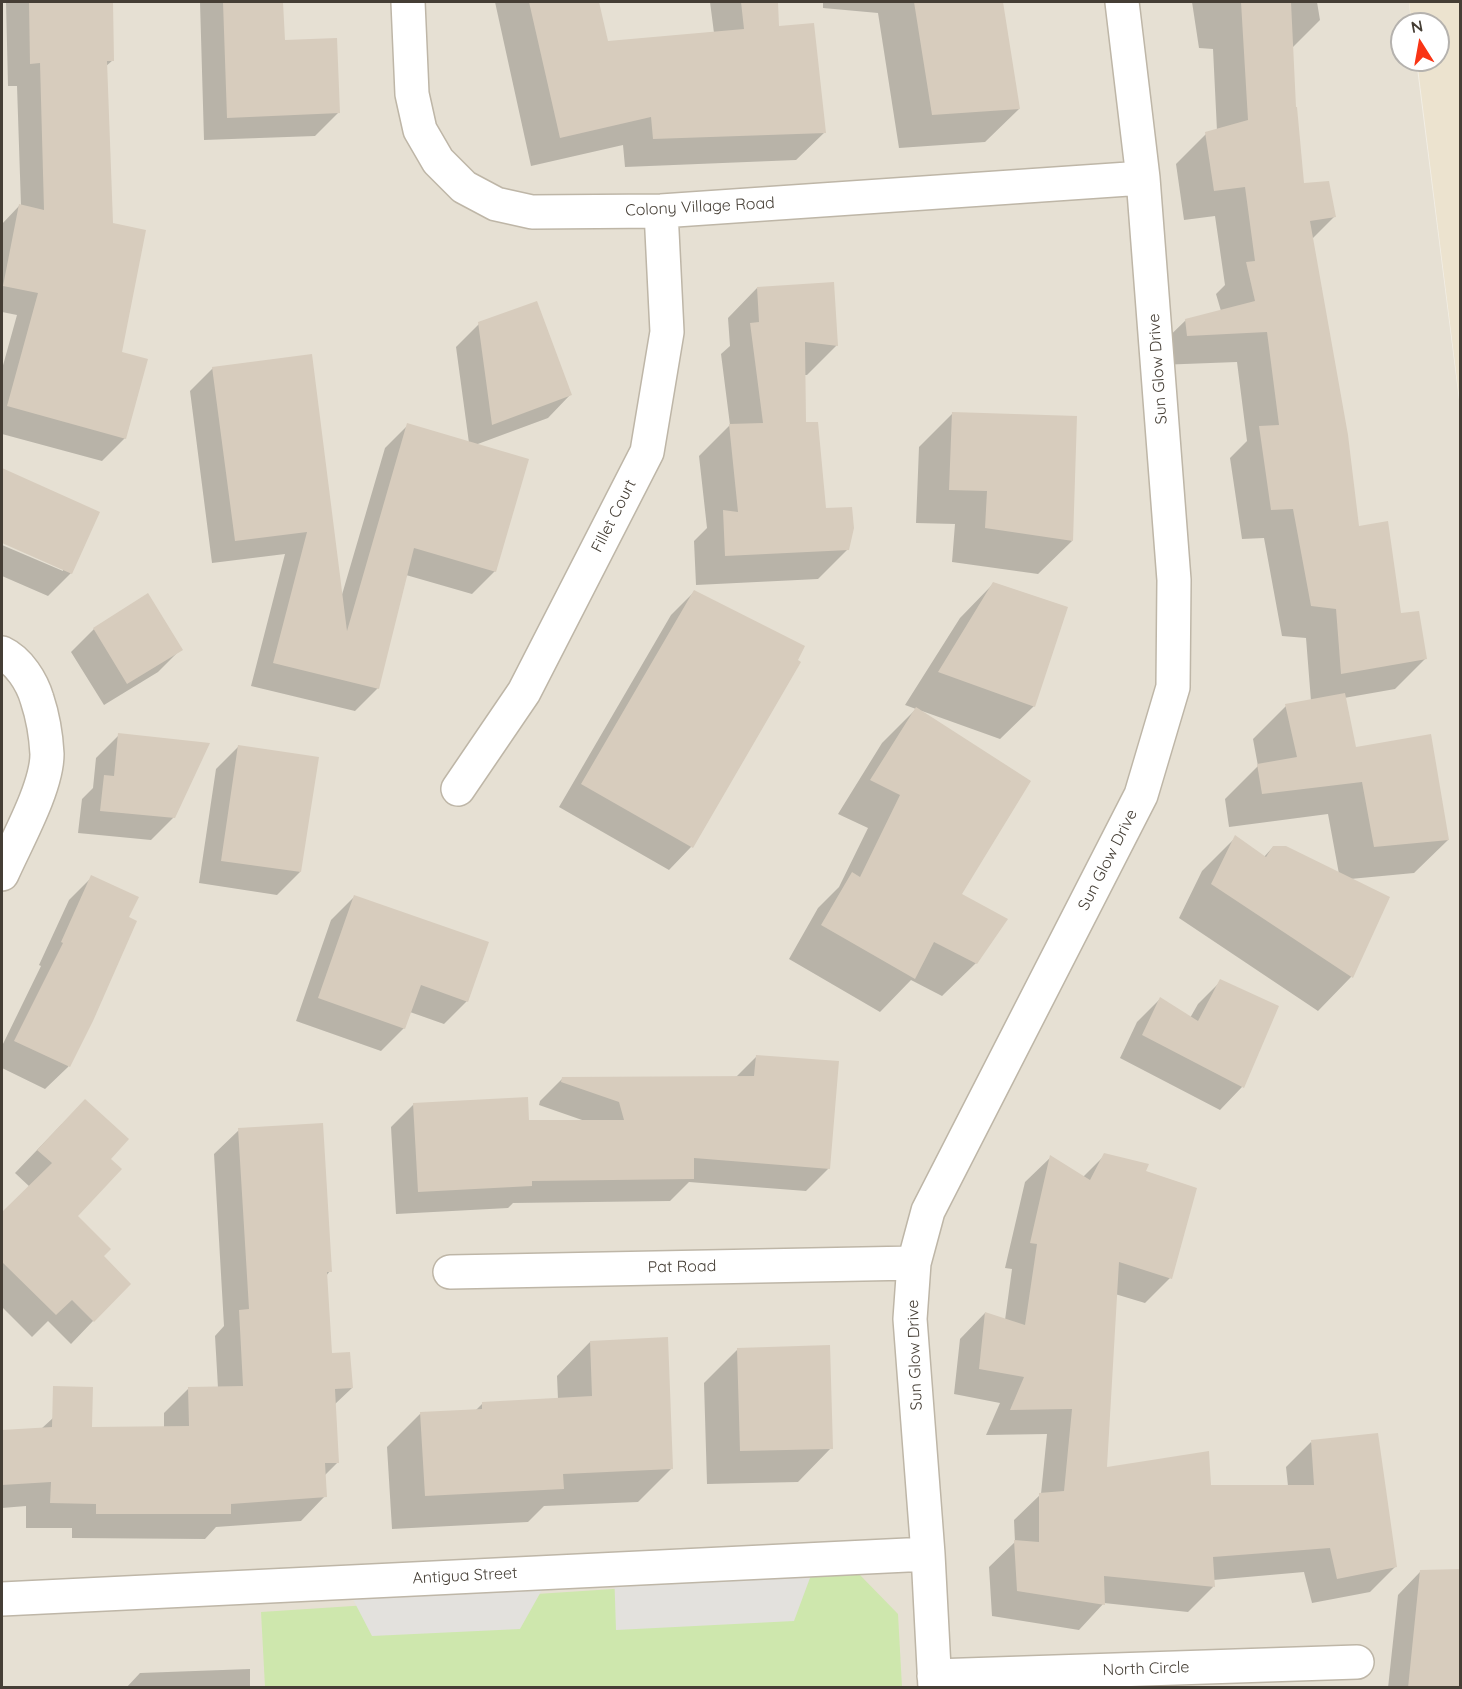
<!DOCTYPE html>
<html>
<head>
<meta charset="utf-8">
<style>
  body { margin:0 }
  #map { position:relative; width:1462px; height:1689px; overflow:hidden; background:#f2eee5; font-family:Quicksand,sans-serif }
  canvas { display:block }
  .frame { position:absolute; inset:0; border:3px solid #453e35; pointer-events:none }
  .north { position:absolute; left:1390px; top:12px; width:60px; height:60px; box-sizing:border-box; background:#fff; border:2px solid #b5b2ae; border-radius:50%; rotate:349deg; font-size:16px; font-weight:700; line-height:24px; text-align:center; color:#453e35 }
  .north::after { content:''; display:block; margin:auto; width:21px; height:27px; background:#f93415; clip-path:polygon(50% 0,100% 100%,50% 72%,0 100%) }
</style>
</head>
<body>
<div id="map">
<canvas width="1462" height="1689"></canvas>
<div class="frame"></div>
<div class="north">N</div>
</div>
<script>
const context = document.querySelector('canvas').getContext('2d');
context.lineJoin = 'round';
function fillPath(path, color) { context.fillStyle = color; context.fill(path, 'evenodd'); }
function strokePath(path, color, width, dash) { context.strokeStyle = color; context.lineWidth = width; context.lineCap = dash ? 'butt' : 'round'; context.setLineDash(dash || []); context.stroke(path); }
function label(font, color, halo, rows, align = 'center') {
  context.font = font + ' Quicksand,sans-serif'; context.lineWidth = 6; context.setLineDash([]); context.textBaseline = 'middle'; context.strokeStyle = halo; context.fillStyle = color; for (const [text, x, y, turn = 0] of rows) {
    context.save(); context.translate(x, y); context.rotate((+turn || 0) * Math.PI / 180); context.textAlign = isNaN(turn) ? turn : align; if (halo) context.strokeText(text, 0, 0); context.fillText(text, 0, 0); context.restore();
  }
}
fillPath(new Path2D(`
  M2 2H1409L1411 24H1402V60H1416L1460 408V1687L2 1688Z`), '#e6e0d3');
fillPath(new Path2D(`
  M1409 2H1460V403L1417 60H1438V24H1412Z`), '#ece3cf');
fillPath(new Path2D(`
  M858 1573 898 1614 902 1687H265L261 1612Z`), '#cee7ad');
fillPath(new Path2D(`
  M817 1559 794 1621 616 1630 614 1569Z
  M552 1572 520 1629 372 1636 344 1582Z`), '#e3e1dd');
fillPath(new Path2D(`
  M6 2H111L113 60 105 67 112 225 125 438 102 461 2 434V369L17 315 2 312V224L19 206H21L17 86H8Z
  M200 2H282L283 41 338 113 315 136 204 140Z
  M495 2H597L607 43 714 33 710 2H777V28L825 132 796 160 625 167 623 145 531 166Z
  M823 2H1002L1019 109 985 142 899 148 878 13 823 8Z
  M1192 2H1317L1320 20 1292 48 1294 109 1302 185 1334 217 1311 240 1358 527 1400 615 1426 658 1395 689 1344 698 1354 749 1448 840 1414 873 1350 879 1388 898 1351 977 1318 1011 1179 918 1202 871 1236 837 1264 857 1273 847 1339 874 1328 814 1229 827 1225 799 1258 766 1253 739 1286 706 1311 701 1306 638 1282 636 1264 538 1242 539 1230 458 1247 441 1237 362 1158 365 1155 350 1186 320 1221 311 1216 294 1225 285 1215 216 1184 220 1176 164 1206 134 1217 131 1213 49 1199 48Z
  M757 288 837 345 807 375H804L805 424 825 510 848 549 818 579 696 585 694 541 707 528 699 456 730 425 721 354 730 346 728 318Z
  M479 324 570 395 548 418 475 445 495 571 472 594 406 575 378 688 355 711 251 686 285 554 212 563 190 391 213 368 311 356 341 598 385 448 408 425 469 443 456 347Z
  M953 413 1072 541 1038 574 952 562 955 524 916 523 919 447Z
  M2 470 98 513 71 573 48 596 2 576V545L63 571V568L2 542Z
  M993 584 1034 706 1000 739 922 711 959 894 976 963 942 996 911 980 880 1012 789 959 818 908 839 887 868 828 838 814 882 743 916 709 905 705 960 618Z
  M694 592 799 663 691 847 669 870 559 807 671 615Z
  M147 595 181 649 158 672 104 705 71 652 94 629Z
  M119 735 174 817 151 840 78 833 82 799 93 788 96 758Z
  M239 746 300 872 277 895 199 883 216 769Z
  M92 877 127 918 92 1021 68 1067 45 1089 2 1068V1046L41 966 39 965 69 900Z
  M354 897 467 1001 444 1024 410 1012 404 1028 381 1051 296 1021 331 920Z
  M1221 981 1277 1006 1242 1087 1220 1110 1120 1058 1137 1022 1160 999 1190 1018 1198 1004Z
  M757 1056 829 1168 806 1191 689 1182 670 1201 513 1203 508 1208 396 1214 391 1127 414 1104 527 1122 585 1121 539 1105 540 1101 563 1078 736 1077Z
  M62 1124 109 1159 76 1216 101 1256 93 1321 71 1344 48 1321 32 1337 2 1307V1215L30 1187 15 1173Z
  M239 1130 330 1271 326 1276 331 1354 352 1388 334 1405 338 1462 324 1476 325 1496 301 1521 216 1527 205 1539 72 1538V1528H26V1506L2 1508V1431L41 1429 53 1418 91 1428H164V1413L189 1388H218L215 1336 224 1326 214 1154Z
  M1105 1155 1144 1171 1170 1278 1145 1303 1115 1294 1106 1469 1209 1486H1288L1286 1467 1311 1442 1395 1567 1370 1592 1312 1603 1304 1572 1213 1580V1587L1188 1612 1104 1603 1079 1630 992 1616 989 1567 1015 1542 1014 1520 1041 1494 1047 1434 986 1435 1000 1403 954 1394 960 1339 985 1313 1005 1320 1012 1269 1005 1268 1025 1182 1051 1157 1083 1177Z
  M590 1342 672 1468 638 1502 544 1506 528 1522 392 1529 387 1447 420 1414 475 1411 483 1403 558 1399 557 1376Z
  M738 1349 831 1448 798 1482 707 1484 704 1383Z
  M1420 1572 1460 1688H1388L1398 1595Z
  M250 1669V1688H126L140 1673Z`), '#0003');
fillPath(new Path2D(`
  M29 2H113L114 61H107L113 223 146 230 122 352 148 359 126 439 7 406 38 293 3 286 19 204 44 210 40 63 30 64Z
  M223 2H283L285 40 337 38 340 113 227 118Z
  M529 2H599L608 41 744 29 741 2H778L779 26 814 23 826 133 653 139 651 117 560 138Z
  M914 2H1003L1020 109 932 115Z
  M1241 2H1291L1296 107H1297L1304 183 1329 181 1336 217 1310 221 1348 435 1359 526 1388 521 1401 613 1419 611 1427 659 1341 674 1336 609 1311 606 1293 509 1271 510 1259 426 1279 425 1267 332 1187 336 1185 319 1255 301 1246 262 1255 261 1245 187 1214 191 1205 132 1248 120Z
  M834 282 838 346 805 342 806 422H818L826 508 852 507 854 528 849 550 725 556 723 510 738 512 729 424 763 423 750 323 759 322 757 287Z
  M537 301 572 395 492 425 478 322Z
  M312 354 347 631 407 423 529 459 496 572 414 548 379 689 273 663 307 532 235 541 212 367Z
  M952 412 1077 416 1073 541 985 528 987 491 949 490Z
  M2 468 100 512 72 574 2 543Z
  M993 582 1068 607 1035 707 938 672Z
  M694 590 805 646 798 660 801 662 693 848 581 784Z
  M148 593 183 650 127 684 93 628Z
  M1345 693 1356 747 1431 734 1449 840 1374 847 1362 782 1262 794 1257 764 1297 757 1285 704Z
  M916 707 1031 781 962 894 1008 919 977 964 934 942 915 979 821 925 852 872 860 877 900 795 870 780Z
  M118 733 210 743 175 818 100 811 104 775 114 776Z
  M238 745 319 757 301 872 221 861Z
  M1235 835 1266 857 1273 846H1286L1390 897 1353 978 1211 884Z
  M91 875 139 897 129 917 137 921 93 1021 70 1067 14 1041 63 943 61 942Z
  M354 895 489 942 468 1002 421 985 405 1029 318 998Z
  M1220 979 1279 1006 1244 1088 1142 1035 1160 997 1198 1021Z
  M756 1055 839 1061 830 1169 694 1158V1179L532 1181V1186L418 1192 413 1103 528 1097 529 1120H624L619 1102 561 1082 562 1077 754 1076Z
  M85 1099 129 1139 111 1159 122 1169 78 1216 111 1249 104 1256 131 1284 94 1322 72 1300 56 1315 2 1262V1212L52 1163 37 1150Z
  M323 1123 332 1272H327L332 1353 350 1352 353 1388 335 1389 339 1463H325L327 1497 231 1504V1514H96V1504L50 1503 51 1482 2 1485V1430L52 1427 53 1386 93 1387 92 1427 189 1426 188 1387 243 1386 239 1310 249 1309 238 1128Z
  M1104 1153 1149 1164 1146 1171 1197 1188 1172 1279 1119 1262 1107 1467 1209 1451 1211 1485H1314L1311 1440 1378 1433 1397 1567 1337 1579 1330 1548 1213 1557 1215 1587 1104 1576 1105 1605 1017 1591 1014 1540 1039 1542V1493L1064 1491 1072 1409 1010 1410 1024 1377 979 1369 985 1312 1025 1325 1037 1244 1030 1243 1050 1155 1090 1180Z
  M668 1337 673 1469 563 1474 564 1489 425 1496 420 1412 482 1409V1402L592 1396 590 1341Z
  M830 1345 833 1449 740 1451 737 1348Z
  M1461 1569V1688H1408L1420 1570Z`), '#d7ccbd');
const minor = new Path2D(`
  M408 2 412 94 420 130 438 161 464 187 496 204 532 212 661 211 1143 178
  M2 653C19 661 32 682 37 699 43 717 46 735 47 754 47 788 16 842 2 874
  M458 789 524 692 647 452 667 332 661 211
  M450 1272 914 1263
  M2 1599 928 1554
  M934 1676 1357 1662
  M935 1688 928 1554 910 1319 914 1263 928 1211 1141 795 1173 687 1174 580 1143 178 1122 2`);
strokePath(minor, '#beb6a7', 36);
strokePath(minor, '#fff', 33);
label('16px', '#453e35', '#fff', [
  ["Colony Village Road",700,207,-3],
  ["Sun Glow Drive",1158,369,-94],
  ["Fillet Court",614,516,-63],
  ["Sun Glow Drive",1108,860,-63],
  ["Pat Road",682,1267,-1],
  ["Sun Glow Drive",915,1355,-92],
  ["Antigua Street",465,1576,-3],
  ["North Circle",1146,1669,-2]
]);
</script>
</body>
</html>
